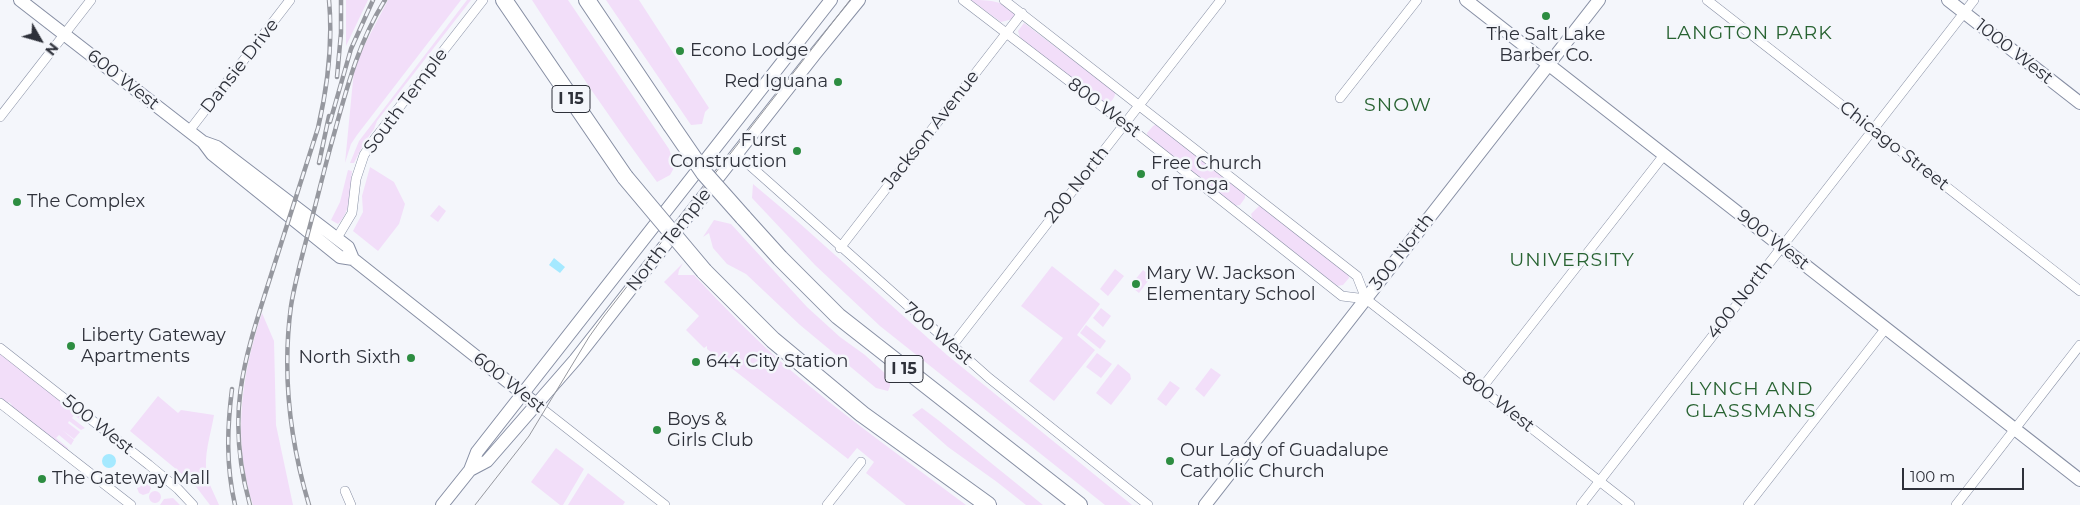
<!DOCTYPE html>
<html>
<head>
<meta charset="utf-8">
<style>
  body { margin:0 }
  #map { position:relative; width:2080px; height:505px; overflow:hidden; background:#f4f6fb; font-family:Montserrat,sans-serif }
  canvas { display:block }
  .north { position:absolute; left:15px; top:15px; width:50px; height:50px; -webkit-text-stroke:4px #f4f6fb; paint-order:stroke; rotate:128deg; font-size:14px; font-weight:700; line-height:20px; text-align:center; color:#2e313a }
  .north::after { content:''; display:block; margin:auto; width:18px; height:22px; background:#2e313a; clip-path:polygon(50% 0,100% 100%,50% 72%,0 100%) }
  .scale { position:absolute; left:1902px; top:468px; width:122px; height:22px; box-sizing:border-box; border:2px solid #2e313a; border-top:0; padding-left:6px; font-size:15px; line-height:18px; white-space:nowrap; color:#2e313a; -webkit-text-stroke:4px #f4f6fb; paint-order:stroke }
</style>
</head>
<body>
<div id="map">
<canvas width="2080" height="505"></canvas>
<div class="north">N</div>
<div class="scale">100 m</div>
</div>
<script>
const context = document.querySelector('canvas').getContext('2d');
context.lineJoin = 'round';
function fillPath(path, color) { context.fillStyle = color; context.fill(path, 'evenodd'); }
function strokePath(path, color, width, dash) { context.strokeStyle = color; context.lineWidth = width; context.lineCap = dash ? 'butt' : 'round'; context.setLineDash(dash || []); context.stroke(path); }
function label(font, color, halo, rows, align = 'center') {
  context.font = font + ' Montserrat,sans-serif'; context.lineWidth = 5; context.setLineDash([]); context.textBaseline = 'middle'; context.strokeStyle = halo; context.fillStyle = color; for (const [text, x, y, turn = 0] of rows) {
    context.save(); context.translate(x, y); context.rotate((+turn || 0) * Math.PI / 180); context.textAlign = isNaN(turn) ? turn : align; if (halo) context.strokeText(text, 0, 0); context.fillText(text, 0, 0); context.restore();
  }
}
fillPath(new Path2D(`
  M346 0H368L346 46Z
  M388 0H461L357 135 351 144 345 163 354 70 364 46Z
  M467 0H471L377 121 374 129 364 143 354 163H350L359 141Z
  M532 0H568L669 149 675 166 670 175 657 182C613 123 572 62 532 0Z
  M606 0H639L709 108 705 112 702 124 691 125Z
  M970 0C986 0 1008 0 1015 16L1013 19 1001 22Z
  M1024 23 1115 92C1116 97 1110 104 1105 104L1020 38 1018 31Z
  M1157 124 1245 193V198L1240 205 1234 206 1148 138 1147 133 1153 126Z
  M370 167 394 182 405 204 399 224 378 251 353 231 363 212 362 196Z
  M348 170 352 171C350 190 352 210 338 224L331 220 340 202Z
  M753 184 797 221 947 355 1132 505H1105L880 326 815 265 752 198Z
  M439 205 446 211 438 222 430 216Z
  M1260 205 1348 273 1349 278 1343 285 1337 286 1253 220 1251 214Z
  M714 220 731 224 807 307 840 337 865 355 890 378V386L888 391 876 388 800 325 746 274 727 264 713 248 709 233 703 237Z
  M683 263 679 270 678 275H694C724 307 755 339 788 368 845 417 906 460 966 505H906L866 473 874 462 857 448 848 459 707 349V346L704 348 686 330 699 316 664 282Z
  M1052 266 1100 304 1077 335 1095 350 1054 401 1029 381 1063 338 1021 306Z
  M1115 269 1124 276 1108 296 1100 289Z
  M1143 270 1151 277 1139 293 1130 286Z
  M1101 308 1111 316 1103 327 1093 318Z
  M262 313 274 341 276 425 293 505H253C232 441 241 376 262 313Z
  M1086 325 1106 341 1100 349 1080 333Z
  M0 352 28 376 32 378 33 377 90 422 86 424 74 415 72 418 85 428 81 430 69 421 68 423 80 432 74 439 62 430 74 440 71 445 59 435 56 438 68 448 67 451 10 407 12 405 9 402 6 404 0 399Z
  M1097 353 1112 364 1101 378 1086 367Z
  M1118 364 1130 374 1131 379 1111 405 1096 393Z
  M1211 368 1221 375 1204 397 1195 389Z
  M1170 381 1180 388 1166 406 1157 399Z
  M158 396 178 413 181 410 214 415C211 434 203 456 207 475 209 485 215 495 219 505H210L194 484 130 431Z
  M922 408 938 420 1043 505H1026L997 482 948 447 912 415Z
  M556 448 584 469 563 505H560L531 482Z
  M588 473 625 502 623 505H568Z
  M143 481 148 483 151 488 149 493 143 495 139 493 137 488 140 487Z
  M149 497a6 6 0 1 1 12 0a6 6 0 1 1-12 0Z
  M173 498 180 505H160L164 499Z`), '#f2def9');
fillPath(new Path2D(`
  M554 258 565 267 560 273 549 265Z
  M102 461a7 7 0 1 1 14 0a7 7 0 1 1-14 0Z`), '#a5e9ff');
const street = new Path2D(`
  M963 0 1125 124 1342 296 1366 299 1630 505
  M1004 0 1357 276 1366 299
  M1707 0 2080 291
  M1340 98 1417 0
  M0 117 91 0
  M189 131 290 0
  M737 154 989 378 1148 505
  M337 238 352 213 356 179 364 155 373 141 483 0
  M840 248 1022 13
  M952 346 1221 0
  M0 348 149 465 178 489 193 505
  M1481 389 1664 155
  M0 403 131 505
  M536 404 665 505
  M345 491 351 505
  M827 505 861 462
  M1581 505 1974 0
  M1748 505 1886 328
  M1956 505 2080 345`);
const secondary = new Path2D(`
  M20 0 194 135 203 142 217 147 348 247 353 259 536 404
  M1466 0 2080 480
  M1948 0 2080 103
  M203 142 212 154 340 257 353 259
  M470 470 477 452 831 0
  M442 505 470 470 487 461 575 360 815 54 859 0
  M1205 505 1599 0`);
const highway = new Path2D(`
  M504 0 625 177
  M587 0 671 125
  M743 217 780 258 838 316 1079 505
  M704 271 773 340 862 414 988 505`);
strokePath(street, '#878fa4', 10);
strokePath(secondary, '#878fa4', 14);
strokePath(highway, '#878fa4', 18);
strokePath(street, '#fff', 9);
strokePath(secondary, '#fff', 12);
strokePath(highway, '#fff', 16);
strokePath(new Path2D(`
  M475 505 529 436 589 337 604 316 850 0`), '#96989f', 1);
const rail = new Path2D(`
  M337 77 341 33V0
  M330 122 351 49 373 0
  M319 163 329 116
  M232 389C227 429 226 466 235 505
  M250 505C224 412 245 357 273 269 288 222 303 175 318 128 328 85 333 44 329 0
  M309 505C290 441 282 373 291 306 295 281 302 257 308 233 316 204 323 174 331 145 345 95 357 44 385 0`);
strokePath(rail, '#96989f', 4.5);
strokePath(rail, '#f4f6fb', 2.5, [8]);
const highwayBridge = new Path2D(`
  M671 125 704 173 743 217
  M625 177 704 271`);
strokePath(highwayBridge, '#878fa4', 18, []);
strokePath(highwayBridge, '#fff', 16);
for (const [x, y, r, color] of [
  [1546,16,5,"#2d8d41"],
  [680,51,5,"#2d8d41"],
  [838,82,5,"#2d8d41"],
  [797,151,5,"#2d8d41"],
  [1141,174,5,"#2d8d41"],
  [17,202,5,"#2d8d41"],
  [1136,284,5,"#2d8d41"],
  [71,346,5,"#2d8d41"],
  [411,358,5,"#2d8d41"],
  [696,362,5,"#2d8d41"],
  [657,430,5,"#2d8d41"],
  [1170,461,5,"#2d8d41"],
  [42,479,5,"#2d8d41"]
]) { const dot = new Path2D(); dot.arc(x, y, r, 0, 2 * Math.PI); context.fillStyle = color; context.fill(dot); strokePath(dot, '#f4f6fb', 2); }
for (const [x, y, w] of [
  [571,99,38],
  [904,369,38]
]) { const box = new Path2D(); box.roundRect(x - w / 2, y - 13.5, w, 27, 4); context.fillStyle = '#f4f6fb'; context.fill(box); strokePath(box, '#2e313a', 1); }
label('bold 16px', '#2e313a', null, [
  ["I 15",571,99],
  ["I 15",904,369]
]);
label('18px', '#2e313a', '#f4f6fb', [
  ["The Salt Lake",1546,35,"center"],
  ["Barber Co.",1546,56,"center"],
  ["Econo Lodge",690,51],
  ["Red Iguana",828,82,"right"],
  ["Furst",787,141,"right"],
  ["Construction",787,162,"right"],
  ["Free Church",1151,164],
  ["of Tonga",1151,185],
  ["The Complex",27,202],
  ["Mary W. Jackson",1146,274],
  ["Elementary School",1146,295],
  ["Liberty Gateway",81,336],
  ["Apartments",81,357],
  ["North Sixth",401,358,"right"],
  ["644 City Station",706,362],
  ["Boys &",667,420],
  ["Girls Club",667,441],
  ["Our Lady of Guadalupe",1180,451],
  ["Catholic Church",1180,472],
  ["The Gateway Mall",52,479]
], 'left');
label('18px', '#2e313a', '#f4f6fb', [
  ["1000 West",2014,52,38],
  ["Dansie Drive",240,66,-52],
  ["600 West",123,80,38],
  ["South Temple",406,101,-53],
  ["800 West",1104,108,37],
  ["Jackson Avenue",931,130,-52],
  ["Chicago Street",1894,146,38],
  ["200 North",1077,185,-52],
  ["North Temple",669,240,-52],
  ["900 West",1773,240,38],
  ["300 North",1402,252,-52],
  ["400 North",1740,300,-52],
  ["700 West",938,334,41],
  ["600 West",509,383,38],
  ["800 West",1498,402,38],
  ["500 West",98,425,38]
]);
context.letterSpacing = '1px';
label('19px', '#286332', '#f4f6fb', [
  ["LANGTON PARK",1749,33],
  ["SNOW",1398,105],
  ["UNIVERSITY",1572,260],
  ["LYNCH AND",1751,389],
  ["GLASSMANS",1751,411]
]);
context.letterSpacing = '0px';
</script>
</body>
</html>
